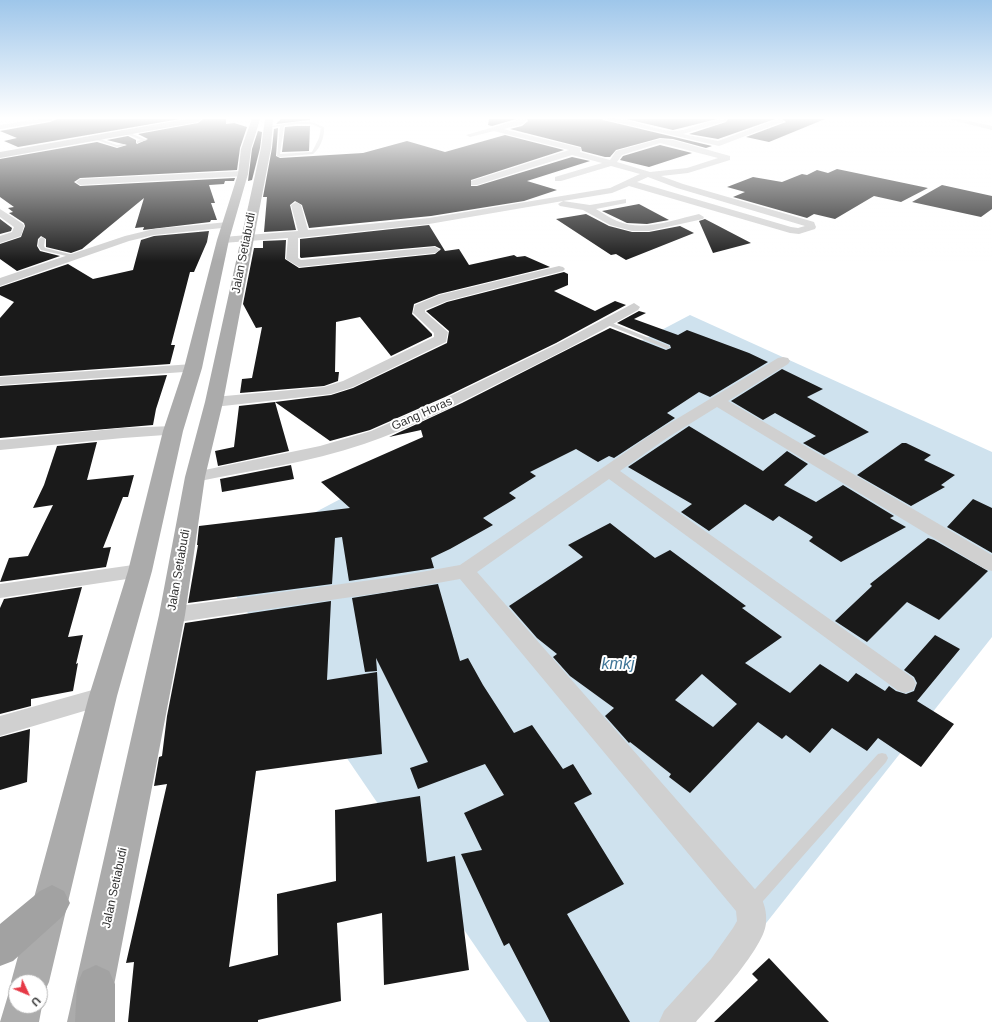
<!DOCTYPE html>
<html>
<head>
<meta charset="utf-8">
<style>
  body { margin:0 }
  #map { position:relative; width:992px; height:1022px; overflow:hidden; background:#fff; font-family:Helvetica,sans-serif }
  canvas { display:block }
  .north { position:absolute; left:8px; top:974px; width:40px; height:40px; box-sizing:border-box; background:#fff; border:1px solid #adadad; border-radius:50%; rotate:134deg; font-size:11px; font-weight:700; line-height:16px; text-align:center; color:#333 }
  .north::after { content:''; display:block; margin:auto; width:14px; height:18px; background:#e63946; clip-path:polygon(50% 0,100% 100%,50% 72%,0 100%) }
</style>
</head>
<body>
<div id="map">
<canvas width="992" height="1022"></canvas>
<div class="north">U</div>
</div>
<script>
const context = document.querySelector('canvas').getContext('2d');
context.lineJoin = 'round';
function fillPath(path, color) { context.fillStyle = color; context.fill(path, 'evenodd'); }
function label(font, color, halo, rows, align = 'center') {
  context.font = font + ' Helvetica,sans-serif'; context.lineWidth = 4; context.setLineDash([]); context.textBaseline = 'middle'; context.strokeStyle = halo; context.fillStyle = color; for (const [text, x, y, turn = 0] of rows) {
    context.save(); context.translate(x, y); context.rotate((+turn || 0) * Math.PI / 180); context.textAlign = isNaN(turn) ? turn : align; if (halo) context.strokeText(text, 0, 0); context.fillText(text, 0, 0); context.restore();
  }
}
fillPath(new Path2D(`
  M690 315 992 452V637L688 1022H527L215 565Z`), '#cfe2ee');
fillPath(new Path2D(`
  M57 119H180L18 147 4 141 17 138 0 131 50 122Z
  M203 119H226V124L234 123 247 127 240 148 237 170 80 178 74 182 80 186 235 178 234 181H225L224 184 209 185 215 203H211L217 220H211L210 222 143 230 144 227 135 228 144 198 82 249 71 253 46 247V239L41 236 38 239 37 246 40 251 60 256 17 271 0 259V244L21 237 25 226 24 223 9 213 13 212 8 208 14 207 0 197V159L97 142 117 148 127 145 107 140 128 136 136 140V143L137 144 148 139 138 134 198 123Z
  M281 119H310V120L276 124Z
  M489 119H516L492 126 488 125Z
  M527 119H602L603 120 712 146 706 148 673 139 660 138 616 150 610 157H605L582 151 581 147 510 129 522 126 528 121Z
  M626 119H717L673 130Z
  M728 119H727H775L718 139 689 134 726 122Z
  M782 119H825L769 142 746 137 786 122Z
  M296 126H310L309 151 282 152 285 127Z
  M278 128 276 156 280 158 363 153 407 141 445 152 505 135 564 150 471 180V186H477L572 157 590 161 527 181 557 190 524 201 431 216 309 228 302 205 295 201 290 205 296 230 264 232 267 197H263L272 148 274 129Z
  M258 131 262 132 260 148 252 180 248 181 252 149Z
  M660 145 692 153 649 167 620 160 623 156Z
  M837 169 928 188 901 202 874 196 835 219 814 214 807 218 733 197 745 192 727 187 753 177 782 182 802 174 807 175 817 170 828 173Z
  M942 185 992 196V209L981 217 912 202Z
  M639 204 669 220 647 224 627 223 602 211Z
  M586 214 609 226 632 232H649L680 226 694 233 626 260 616 254 611 255 556 219Z
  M0 219 12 228 11 231 0 234Z
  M705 219 751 243 713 253 699 221Z
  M429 225 445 251 459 249 469 265 514 255 517 257 525 256 550 267 439 294 414 304 412 314 432 334V336L391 356 360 317 336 322 335 372H339L338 381 324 386 240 393 242 379 252 378 262 327 256 328 243 304 254 248H263V241L286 240 285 259 299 268 435 254 441 249 435 246 301 258 300 257V239Z
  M209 231 207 242 194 272H190L171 345H175L170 364 0 376V318L14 302 0 295V287L68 264 93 279 133 270 141 240 154 236Z
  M564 272 568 274V285L554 291 595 311 615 301 626 305 556 343 445 397 370 430 330 441 275 402 331 395 353 388 447 343 449 331 426 311 447 302Z
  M639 311 646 313 634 319 678 335 687 330 749 353 768 362 710 397 699 392 667 413 675 418 614 458 609 456 598 462 576 449 530 472 536 476 509 493 516 498 483 518 493 525 450 549 431 558 434 568 349 581 342 537 335 538 332 584 188 603 198 545H197L199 526 350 508 321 482 423 437 421 430 389 437 462 403 610 328 666 350 671 348 670 345 617 323Z
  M782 369 823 389 807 397 869 432 824 455 803 443 816 436 775 413 763 420 731 401Z
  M167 375 156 409 153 425 0 438V386Z
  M275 402 289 451 218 466 215 451 234 447 239 406Z
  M689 426 763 471 787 451 808 464 784 485 816 502 843 485 894 516 890 518 906 527 841 562 809 541 813 537 779 516 773 521 745 504 709 531 681 512 692 504 628 467Z
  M97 442 87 480 134 475 128 497H123L103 548 111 547 106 567 0 582 9 558 28 556 53 505 33 508 44 485 57 446Z
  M902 443H906L931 455 924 460 955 475 941 485 945 487 911 506 857 475Z
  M291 465 294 479 222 492 220 479Z
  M973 499 992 508V553L947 527Z
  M610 523 655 558 670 550 746 606 742 608 782 637 745 663 790 693 820 664 848 682 856 673 885 691 889 686 896 691 906 694 914 691 917 683 914 677 904 670 935 635 960 649 917 701 954 724 921 767 878 738 867 751 832 728 810 753 786 735 782 739 758 722 690 793 669 777 671 774 630 742 629 743 605 716 614 708 570 676 553 657 557 654 537 638 509 606 583 557 568 545ZM702 674 737 704 713 727 675 700Z
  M928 538 934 540 988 571 939 620 907 602 867 642 835 621 872 586 870 584Z
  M438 584 460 661 468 658 483 685 514 733 532 725 563 769 573 764 592 794 574 803 624 884 567 914 630 1022H550L509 943 504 946 461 854 482 850 464 813 504 795 485 764 418 789 410 768 428 762 376 658 377 671 365 672 352 598Z
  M82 587 68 637 83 635 76 664 78 663 73 691 31 699V706L0 714V608L4 599Z
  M331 601 327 680 377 672 382 754 256 771 229 967 278 955 277 894 336 881 335 810 420 796 427 862 455 856 469 970 384 985 382 913 337 923 341 1001 258 1020V1022H128L134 962 126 963 167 784 154 786 159 757 162 756 167 716 185 623Z
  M30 729 27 782 0 790V737Z
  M769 958 829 1022H714L758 980 752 974Z`), '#1a1a1a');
fillPath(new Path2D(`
  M296 122H311L324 127C325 136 320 149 313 154L280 157 277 156 280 126 268 128 266 127ZM296 124H311L321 128 319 138 312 152 280 154 284 126Z
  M121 130H123L147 140 137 143V141L141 140 121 132Z
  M92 136 117 145 124 144 126 145 117 147 91 138Z
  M42 237 45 239 44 246 45 248 78 256 75 258 41 250 38 246 39 239Z
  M607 321 669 346 670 347 667 349 665 348 605 324 604 323Z
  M882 753 886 754 888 758 886 762 756 909 751 911 746 909 744 904 746 899 878 754Z`), '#d0d0d0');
fillPath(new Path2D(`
  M39 119H54L50 121 0 129V125Z
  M518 119 527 120 521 125 503 129 581 148 580 152 610 160 616 151 660 139 673 140 730 156V160L688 173 661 176 683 184 814 222 816 227 815 229 799 234 790 233 629 186 612 193 563 201 590 205 626 199V203L596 209C603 213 610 218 617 221 643 232 673 220 699 214L704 217 703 219 649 231H632L610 225 583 210 560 206 558 204 563 201 429 224 298 238V258L301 260 435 247 440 250 435 253 299 267 286 259 288 238 223 243 218 240 223 237 298 231 291 205 296 202 301 205 308 230 429 218 610 188 640 174 611 166 561 181H555V177L602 163 572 155 477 185H471V181L569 150 494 131 470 137 466 135 515 121ZM660 143 718 158 687 168 650 172 617 162 622 155ZM648 177 677 188 805 226 798 228 791 227 637 182Z
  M603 119C626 115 650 130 673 131 686 132 708 119 726 119V121L683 134 718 141 778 119 785 121 719 146Z
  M948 119H960L992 126V130Z
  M243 171 247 174 246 176 80 185 76 182 80 179Z
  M0 209 23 224 24 226 21 236 0 243V236L12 232 14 227 0 217Z
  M228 222 233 225 232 227 154 235 129 241 0 286V278L125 236 154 229Z
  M559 266 563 267 565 269 563 271 447 301 425 310V312L448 332 446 342 353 387 331 394 214 407 209 405 206 402 209 399 214 397 324 387 343 381 434 337V333L413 313 415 305 439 295Z
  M634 303 640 307 638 310C591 337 542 362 493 386 451 407 409 429 364 444 309 463 251 470 195 482L189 481 186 477 189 473 195 472 320 446 371 431 446 398 557 344Z
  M783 357 788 358 790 361 788 364 728 401 992 555V571L985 569 717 407 667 438 620 471 913 678 916 684 913 690 905 693 897 690 609 479 477 572 760 895C764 903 767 912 766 922 766 946 713 1003 696 1022H659L664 1011 711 959 733 928 737 921 736 911 460 579 393 591 172 623 165 620 162 615 165 610 172 607 393 577 460 565 655 432 778 358Z
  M193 364 198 365 200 368 198 371 0 385V377Z
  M173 426 179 428 181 431 179 434 123 438 0 450V440L123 428Z
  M140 564 147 566 150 571 147 576 0 598V584Z
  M103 687 111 689 115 696 111 703 0 736V716Z`), '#d0d0d0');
fillPath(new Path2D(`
  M186 119H202L198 122 0 158V152Z
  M252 119H260L251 149 248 174 229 240 202 368 183 431 152 571 117 696 49 982 43 995 40 997V982H16V1006H40V1000L42 1006 39 1022H0L9 992 15 990 11 982 89 696 128 571 163 431 184 368 217 240 238 174 241 149Z
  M265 119H273L271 148 223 402 205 477 185 615 107 1022H67L159 615 185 477 205 402 261 148Z`), '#ababab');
fillPath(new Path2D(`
  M52 885 64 891 70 903 64 915 13 961 0 966V924L40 891Z
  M96 965 109 971 115 984V1022H75L77 984 83 971Z`), '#a2a2a2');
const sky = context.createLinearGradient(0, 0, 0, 262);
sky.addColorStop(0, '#9ec6ea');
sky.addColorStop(0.45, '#fff');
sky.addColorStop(1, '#ffffff00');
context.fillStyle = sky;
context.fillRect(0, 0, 992, 262);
label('12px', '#333', '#fff', [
  ["Jalan Setiabudi",244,253,-79],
  ["Gang Horas",422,414,-24],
  ["Jalan Setiabudi",179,570,-80],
  ["Jalan Setiabudi",115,888,-78]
]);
label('italic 16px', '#3f7597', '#fff', [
  ["kmkj",618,665]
]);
</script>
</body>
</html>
